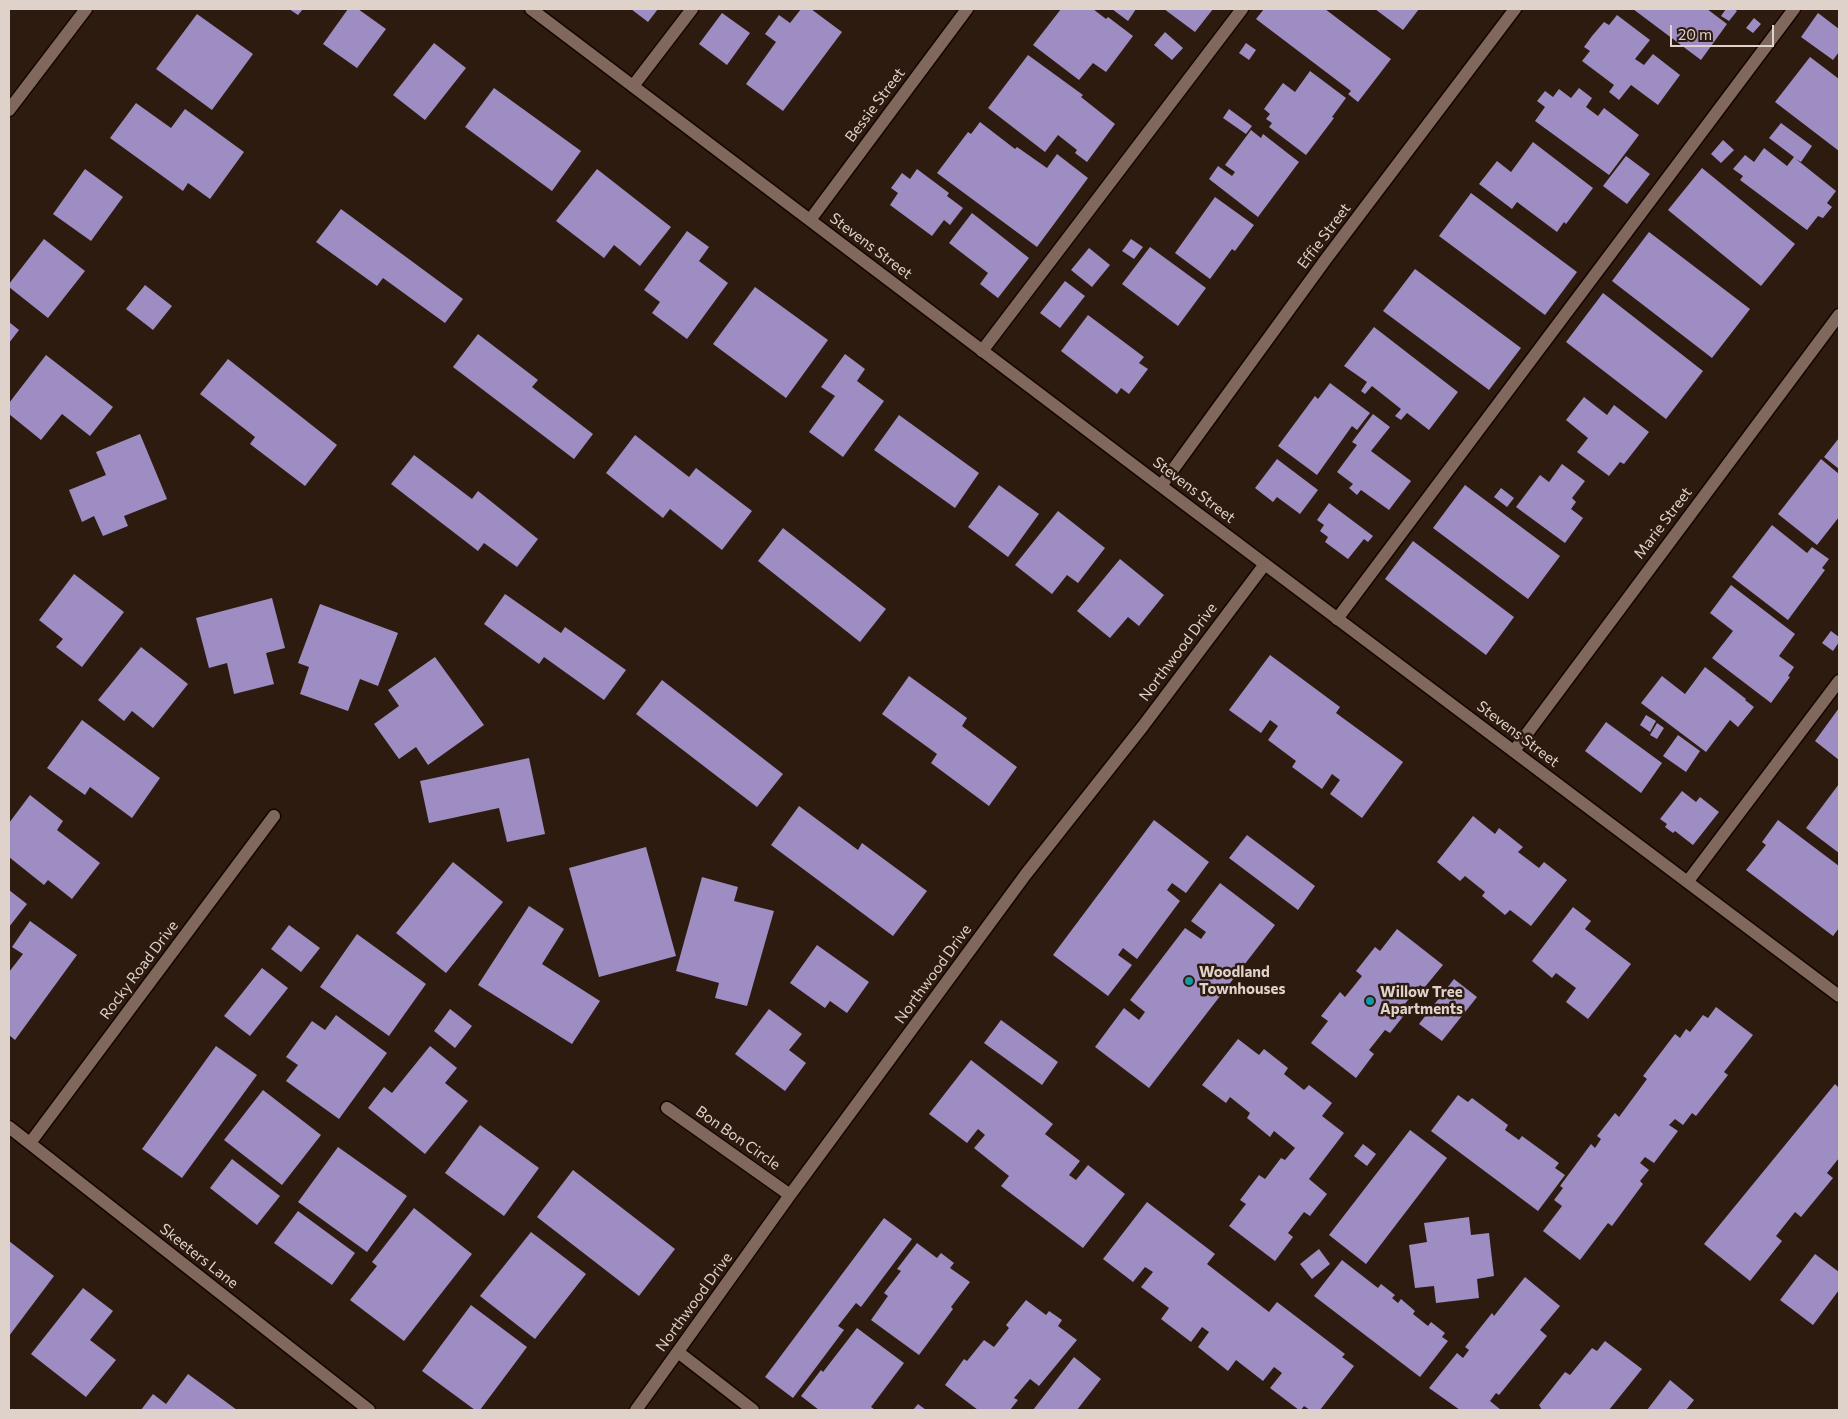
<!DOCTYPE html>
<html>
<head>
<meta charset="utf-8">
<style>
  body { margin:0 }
  #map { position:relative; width:1848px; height:1419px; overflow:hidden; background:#2e1b10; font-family:Commissioner,sans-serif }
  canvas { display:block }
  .frame { position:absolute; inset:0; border:10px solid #dfd2cb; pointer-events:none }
  .scale { position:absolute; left:1670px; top:25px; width:104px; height:22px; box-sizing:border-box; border:2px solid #dfd2cb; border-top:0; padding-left:6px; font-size:15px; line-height:18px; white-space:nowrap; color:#dfd2cb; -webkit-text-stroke:4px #2e1b10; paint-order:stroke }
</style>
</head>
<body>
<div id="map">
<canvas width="1848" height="1419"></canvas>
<div class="frame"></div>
<div class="scale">20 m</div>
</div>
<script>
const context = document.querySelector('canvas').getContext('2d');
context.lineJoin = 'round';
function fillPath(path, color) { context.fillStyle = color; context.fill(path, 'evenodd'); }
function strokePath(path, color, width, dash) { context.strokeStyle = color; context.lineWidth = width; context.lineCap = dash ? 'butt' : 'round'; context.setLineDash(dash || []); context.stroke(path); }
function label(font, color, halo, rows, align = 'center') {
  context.font = font + ' Commissioner,sans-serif'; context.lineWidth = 5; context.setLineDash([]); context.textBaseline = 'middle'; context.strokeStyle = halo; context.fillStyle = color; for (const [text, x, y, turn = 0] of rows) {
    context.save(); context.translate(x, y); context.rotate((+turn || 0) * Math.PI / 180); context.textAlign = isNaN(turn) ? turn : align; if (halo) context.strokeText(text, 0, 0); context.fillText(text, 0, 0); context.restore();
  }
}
fillPath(new Path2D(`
  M289 9H303L298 15Z
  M348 9H358L386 29 357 68 323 44Z
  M631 9H658L648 22Z
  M801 9H811L842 32 783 111 746 84 776 42 765 34 779 15 790 23Z
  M1061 9H1093L1106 19 1108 17 1133 36 1106 72 1093 63 1079 80 1033 45Z
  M1112 9H1136L1128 21Z
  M1164 9H1213L1195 32Z
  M1264 9H1325L1391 59 1358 102 1348 94 1351 91 1256 19Z
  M1375 9H1419L1403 30Z
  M1633 9H1707L1727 24 1701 60Z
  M1726 9H1734L1737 11 1729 21 1721 16Z
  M722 13 750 33 727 65 699 44Z
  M1818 13 1839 29V52L1833 60 1801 37Z
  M197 14 253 54 212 110 156 69Z
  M1617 15 1650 40 1635 59 1644 65 1653 54 1680 75 1658 105 1631 85 1619 100 1609 92 1614 85 1582 61 1590 51 1584 47 1592 36 1604 22 1609 25Z
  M1754 18 1761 24 1753 33 1746 28Z
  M1165 32 1183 48 1172 60 1154 45Z
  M434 43 466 68 425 120 393 95Z
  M1246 43 1256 50 1249 60 1239 53Z
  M1028 55 1083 95 1081 97 1115 124 1087 162 1075 153 1077 150 1058 135 1045 152 988 108Z
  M1810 57 1839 79V151L1775 102Z
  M1310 71 1346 98 1332 117 1334 118 1306 155 1269 127 1272 123 1266 119 1270 114 1264 109 1283 83 1295 92Z
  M494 88 581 151 552 191 465 127Z
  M1579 88 1592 98 1586 107 1598 116 1604 108 1639 135 1609 175 1535 121 1545 107 1537 101 1545 91 1553 97 1559 89 1571 98Z
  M136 103 171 128 185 109 244 152 210 199 188 183 183 191 110 138Z
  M1229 109 1252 126 1246 134 1223 118Z
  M980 122 1015 149 1017 147 1047 168 1057 154 1088 178 1037 247 937 173 968 132 971 134Z
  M1781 123 1812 146 1801 162 1796 159 1836 191 1827 203 1832 207 1823 218 1818 216 1807 230 1740 180 1743 176 1733 169 1745 155 1754 162 1764 148 1787 166 1794 157 1769 138Z
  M1251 130 1261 138 1263 134 1299 162 1258 217 1209 179 1218 166 1232 176 1235 172 1225 165Z
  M1723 140 1734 150 1721 163 1711 154Z
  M1533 142 1593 188 1566 224 1564 222 1557 232 1517 202 1512 209 1479 184 1497 161 1511 172Z
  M1626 156 1650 174 1627 204 1603 186Z
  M1702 168 1795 244 1761 286 1668 210Z
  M85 169 123 197 91 241 53 214Z
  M597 169 671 227 640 266 614 245 604 258 556 221Z
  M917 169 949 193 947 196 963 208 950 225 944 220 932 236 890 205 898 193 891 188 902 173 910 179Z
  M1471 193 1577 272 1545 315 1439 236Z
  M1215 197 1254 225 1235 251 1232 249 1210 279 1175 253Z
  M341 209 463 299 445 323 383 278 377 286 316 242Z
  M972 213 1029 258 998 298 980 284 988 273 949 243Z
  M687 231 709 247 699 261 728 283 687 339 652 313 660 302 644 290Z
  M1649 232 1750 309 1712 358 1612 281Z
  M44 239 85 271 48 318 9 287V284Z
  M1131 239 1143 247 1134 259 1122 251Z
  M1150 247 1206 288 1178 326 1122 284Z
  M1089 248 1110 265 1092 287 1071 270Z
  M1415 269 1521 348 1489 390 1383 311Z
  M1065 281 1085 296 1060 328 1040 313Z
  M145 285 172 306 153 330 126 309Z
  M755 287 828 340 786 398 713 344Z
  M1603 293 1703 371 1666 419 1566 342Z
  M1088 315 1144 357 1139 363 1148 369 1129 394 1121 388 1117 394 1061 351Z
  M9 322 19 330 9 343Z
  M1374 327 1458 392 1429 430 1407 413 1401 420 1395 416 1401 409 1372 386 1365 394 1361 391 1367 382 1344 366Z
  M478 334 538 380 532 387 593 434 574 459 453 367Z
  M845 354 865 369 857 381 884 401 843 457 809 432 835 396 821 387Z
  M46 355 113 407 90 436 62 414 41 440 9 414V403Z
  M228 359 337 445 305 486 250 444 255 437 200 394Z
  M1330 383 1370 413 1357 430 1352 426 1317 475 1278 446 1315 396 1318 399Z
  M1584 397 1607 415 1614 405 1649 432 1624 464 1620 462 1609 476 1577 452 1588 438 1566 420Z
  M1373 414 1390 427 1371 451 1411 481 1389 510 1361 490 1357 495 1349 488 1353 484 1337 472 1357 445 1352 442Z
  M899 415 979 473 955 508 874 450Z
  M140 434 167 499 124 516 128 526 103 536 94 516 82 522 69 490 106 475 96 452Z
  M635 435 689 477 696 468 752 511 722 550 670 509 663 518 606 473Z
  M1839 438V469L1824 457Z
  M414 455 472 499 478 491 538 539 517 567 484 543 478 551 391 484Z
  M1277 459 1318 490 1300 514 1277 497 1273 502 1255 488Z
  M1821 459 1839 474V517L1817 545 1778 514Z
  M1562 464 1585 481 1572 498 1576 502 1571 509 1583 518 1565 543 1516 507 1540 475 1549 482Z
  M999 485 1039 514 1008 557 968 527Z
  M1465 485 1560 556 1528 599 1433 528Z
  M1501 488 1514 498 1507 507 1494 497Z
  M1329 503 1373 536 1368 542 1364 539 1348 559 1325 542 1328 537 1320 531 1324 525 1317 520Z
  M1058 511 1105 548 1078 583 1067 575 1052 594 1015 565Z
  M1772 525 1807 553 1812 547 1829 559 1822 568 1825 570 1788 620 1732 577Z
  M783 528 886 609 860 642 758 561Z
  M1413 541 1514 617 1486 655 1385 579Z
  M1120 559 1164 595 1139 626 1128 617 1110 638 1077 611Z
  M74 574 124 612 82 667 56 647 63 639 39 620Z
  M1731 585 1795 634 1779 656 1794 667 1788 676 1790 677 1771 703 1712 658 1733 631 1710 613Z
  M505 594 561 633 565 627 626 670 604 700 544 657 539 664 484 624Z
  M272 598 285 648 266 653 274 684 234 694 227 663 209 668 196 618Z
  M320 604 398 633 378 686 360 679 348 711 300 694 309 667 298 663Z
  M1831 631 1839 637V642L1833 651 1822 643Z
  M141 647 188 684 153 728 132 711 124 721 98 700Z
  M1270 655 1340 707 1336 713 1403 762 1362 818 1330 794 1340 780 1332 774 1322 789 1292 767 1296 761 1268 740 1278 726 1270 720 1261 733 1229 710Z
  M435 657 484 725 428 765 416 747 399 759 374 724 399 706 388 690Z
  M1705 667 1746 699 1745 700 1754 707 1738 727 1730 720 1706 752 1641 703 1662 676 1685 694Z
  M909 676 967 718 962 726 1017 767 989 806 931 763 937 754 882 714Z
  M662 680 783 774 757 807 636 714Z
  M1839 708V760L1815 741Z
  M1646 715 1656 721 1650 732 1640 725Z
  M82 720 160 778 132 818 90 787 85 795 47 768Z
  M1606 722 1662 763 1641 793 1585 751Z
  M1657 723 1664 728 1657 739 1650 735Z
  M1678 735 1700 751 1686 772 1663 756Z
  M529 758 545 834 507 842 499 808 429 823 420 781Z
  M1839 784V853L1806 828Z
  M1682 791 1696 802 1700 797 1719 812 1693 845 1675 831 1673 833 1665 827 1667 824 1660 819Z
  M30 795 63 821 57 830 100 863 72 899 48 880 44 885 9 857V823Z
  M799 806 858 850 862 843 927 891 893 936 771 845Z
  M1473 816 1495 834 1499 828 1523 847 1518 852 1539 868 1544 862 1567 880 1531 926 1510 910 1505 915 1482 896 1485 892 1465 876 1460 881 1437 862Z
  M1154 820 1209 862 1186 893 1172 883 1167 890 1180 901 1137 959 1123 948 1118 955 1132 965 1108 996 1053 955Z
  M1778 820 1839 866V928L1833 936 1746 870 1766 845 1762 842Z
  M1247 835 1315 886 1298 910 1229 858Z
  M646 847 676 956 599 977 569 868Z
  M453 862 503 902 446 973 396 933Z
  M702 877 738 887 734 901 774 911 747 1006 715 998 719 983 676 971Z
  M1220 883 1275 925 1149 1088 1095 1047 1124 1008 1139 1020 1145 1012 1130 1000 1185 928 1201 939 1206 932 1191 921Z
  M9 890 27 904 9 927Z
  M529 906 564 929 542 964 600 1001 572 1044 478 985Z
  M1573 907 1591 921 1585 929 1631 964 1588 1019 1566 1002 1576 988 1556 973 1552 978 1532 961Z
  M30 921 77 955 15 1040 9 1035V972L23 954 12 947Z
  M289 925 320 948 301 972 271 949Z
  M1397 929 1443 965 1424 988 1420 985 1404 1005 1409 1009 1390 1033 1385 1030 1369 1050 1374 1054 1356 1078 1311 1043 1328 1021 1321 1016 1340 992 1345 997 1362 976 1356 971 1375 947 1380 951Z
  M357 934 426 984 389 1036 320 987Z
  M817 945 869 982 847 1013 830 1001 825 1008 790 983Z
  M262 968 288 988 250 1036 224 1016Z
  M1454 979 1477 997 1442 1041 1419 1024Z
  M1716 1007 1753 1035 1724 1072 1728 1075 1696 1116 1692 1113 1683 1125 1675 1119 1669 1125 1678 1131 1654 1163 1645 1157 1640 1163 1649 1170 1640 1181 1643 1184 1612 1226 1608 1223 1580 1260 1543 1231 1562 1206 1554 1200 1563 1188 1560 1186 1591 1144 1595 1148 1601 1139 1597 1136 1615 1113 1619 1117 1647 1079 1643 1076 1675 1034 1680 1038 1686 1029 1690 1032 1703 1015 1708 1018Z
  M450 1009 472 1026 455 1048 434 1031Z
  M769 1009 802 1034 789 1050 806 1063 785 1091 735 1054Z
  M336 1015 387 1053 339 1119 286 1081 298 1065 286 1057 312 1021 325 1030Z
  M1001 1020 1058 1062 1042 1085 984 1043Z
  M1238 1039 1259 1055 1264 1049 1288 1068 1284 1074 1304 1090 1309 1085 1332 1103 1322 1116 1344 1133 1309 1179 1327 1194 1310 1216 1304 1212 1288 1233 1293 1237 1275 1261 1229 1226 1246 1204 1240 1200 1259 1175 1265 1179 1281 1158 1285 1160 1295 1148 1274 1131 1270 1137 1247 1118 1250 1113 1230 1097 1226 1103 1202 1085Z
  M216 1046 257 1075 182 1178 142 1149Z
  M430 1046 457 1068 445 1083 468 1101 425 1154 368 1108 384 1087 392 1093Z
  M971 1060 1053 1124 1045 1134 1080 1161 1069 1175 1076 1180 1088 1165 1125 1194 1083 1248 1001 1186 1009 1176 974 1148 985 1135 978 1129 967 1143 929 1114Z
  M1835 1084 1839 1088V1158L1827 1173 1833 1178 1801 1217 1795 1212 1776 1236 1782 1241 1750 1281 1704 1244Z
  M263 1090 321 1135 282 1185 224 1140Z
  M1458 1095 1468 1102 1472 1098 1508 1125 1505 1130 1519 1140 1522 1136 1559 1163 1555 1168 1565 1175 1538 1211 1431 1131Z
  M480 1125 539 1168 504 1216 445 1173Z
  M1410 1130 1447 1158 1366 1264 1329 1235Z
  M1363 1144 1376 1154 1367 1166 1354 1156Z
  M338 1147 407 1196 367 1252 298 1202Z
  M232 1159 280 1196 257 1225 210 1188Z
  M573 1170 675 1249 639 1296 537 1217Z
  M1147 1202 1215 1254 1207 1264 1269 1312 1277 1302 1345 1354 1342 1357 1354 1366 1320 1410H1310L1304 1406 1301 1410H1299L1270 1388 1282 1373 1274 1367 1263 1381 1236 1360 1228 1371 1198 1347 1209 1332 1202 1327 1191 1342 1161 1319 1169 1308 1141 1287 1153 1272 1145 1267 1133 1282 1103 1259Z
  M414 1208 472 1254 404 1341 350 1300 377 1266 372 1262Z
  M298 1211 355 1253 332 1285 274 1243Z
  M1469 1217 1471 1235 1489 1233 1494 1276 1477 1279 1479 1298 1436 1303 1434 1286 1415 1288 1409 1245 1427 1242 1424 1223Z
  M884 1218 912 1239 861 1307 856 1303 838 1326 844 1330 793 1398 765 1377Z
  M531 1232 586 1274 535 1339 480 1296Z
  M9 1241 54 1276 9 1336Z
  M917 1243 937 1258 941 1253 954 1263 950 1268 970 1282 951 1307 953 1309 919 1355 871 1320 888 1296 884 1293 901 1271 897 1269Z
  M1319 1249 1330 1264 1312 1279 1300 1264Z
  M1815 1254 1839 1272V1290L1813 1325 1780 1300Z
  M1342 1260 1378 1288 1381 1284 1395 1295 1392 1298 1398 1303 1401 1299 1415 1311 1413 1314 1428 1326 1431 1322 1445 1333 1442 1337 1448 1341 1420 1377 1314 1296Z
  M1525 1277 1560 1306 1540 1330 1547 1336 1499 1395 1496 1393 1490 1401 1501 1410H1460L1429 1388 1457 1353 1463 1358 1469 1350 1465 1347 1492 1313 1494 1316Z
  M83 1288 113 1311 90 1340 116 1360 86 1397 31 1354Z
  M1026 1300 1046 1315 1049 1311 1062 1320 1058 1326 1077 1340 1039 1386 1030 1379 1014 1398 1018 1400 1010 1410H978L945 1385 964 1359 967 1361 984 1340 994 1347 1009 1328 1006 1325Z
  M471 1305 527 1347 480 1410H475L422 1371Z
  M857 1328 904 1363 871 1407 875 1410H819L801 1396 821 1370 823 1372Z
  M1605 1341 1642 1369 1609 1410H1542L1539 1405 1565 1372 1570 1375 1592 1348 1597 1351Z
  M1074 1357 1101 1379 1077 1410H1033Z
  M188 1374 237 1410H141L153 1394 166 1404Z
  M1670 1380 1694 1400 1686 1410H1647Z
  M918 1404 926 1410H913Z`), '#9e8dc2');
const lane = new Path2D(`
  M633 86 692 9
  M982 351 1242 9
  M1337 619 1794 9
  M1688 881 1839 681
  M678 1352 753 1410`);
const street = new Path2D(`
  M531 9 1161 486 1839 996
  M9 110 86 9
  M810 220 967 9
  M1161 486 1326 259 1515 9
  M1514 751 1839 315
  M667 1108 790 1195
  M9 1127 369 1410
  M30 1143 274 816
  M636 1410 790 1195 1026 874 1143 726 1265 564`);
strokePath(lane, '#150501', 15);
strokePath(street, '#150501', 15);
strokePath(lane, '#80685c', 12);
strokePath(street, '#80685c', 12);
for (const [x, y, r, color] of [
  [1189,981,5,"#0f9aa8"],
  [1370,1001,5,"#0f9aa8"]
]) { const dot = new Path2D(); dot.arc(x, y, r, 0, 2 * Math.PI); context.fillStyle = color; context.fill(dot); strokePath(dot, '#2e1b10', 2); }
label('15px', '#dfd2cb', '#2e1b10', [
  ["Bessie Street",875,105,-53],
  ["Effie Street",1324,236,-53],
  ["Stevens Street",871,246,37],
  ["Stevens Street",1194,490,37],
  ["Marie Street",1663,523,-53],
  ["Northwood Drive",1178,652,-53],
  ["Stevens Street",1518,734,37],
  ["Rocky Road Drive",139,970,-53],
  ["Northwood Drive",933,974,-54],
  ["Bon Bon Circle",738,1138,35],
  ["Skeeters Lane",199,1256,38],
  ["Northwood Drive",694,1302,-54]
]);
label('bold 15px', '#dfd2cb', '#2e1b10', [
  ["Woodland",1199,972],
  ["Townhouses",1199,989],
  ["Willow Tree",1380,992],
  ["Apartments",1380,1009]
], 'left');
</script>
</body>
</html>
